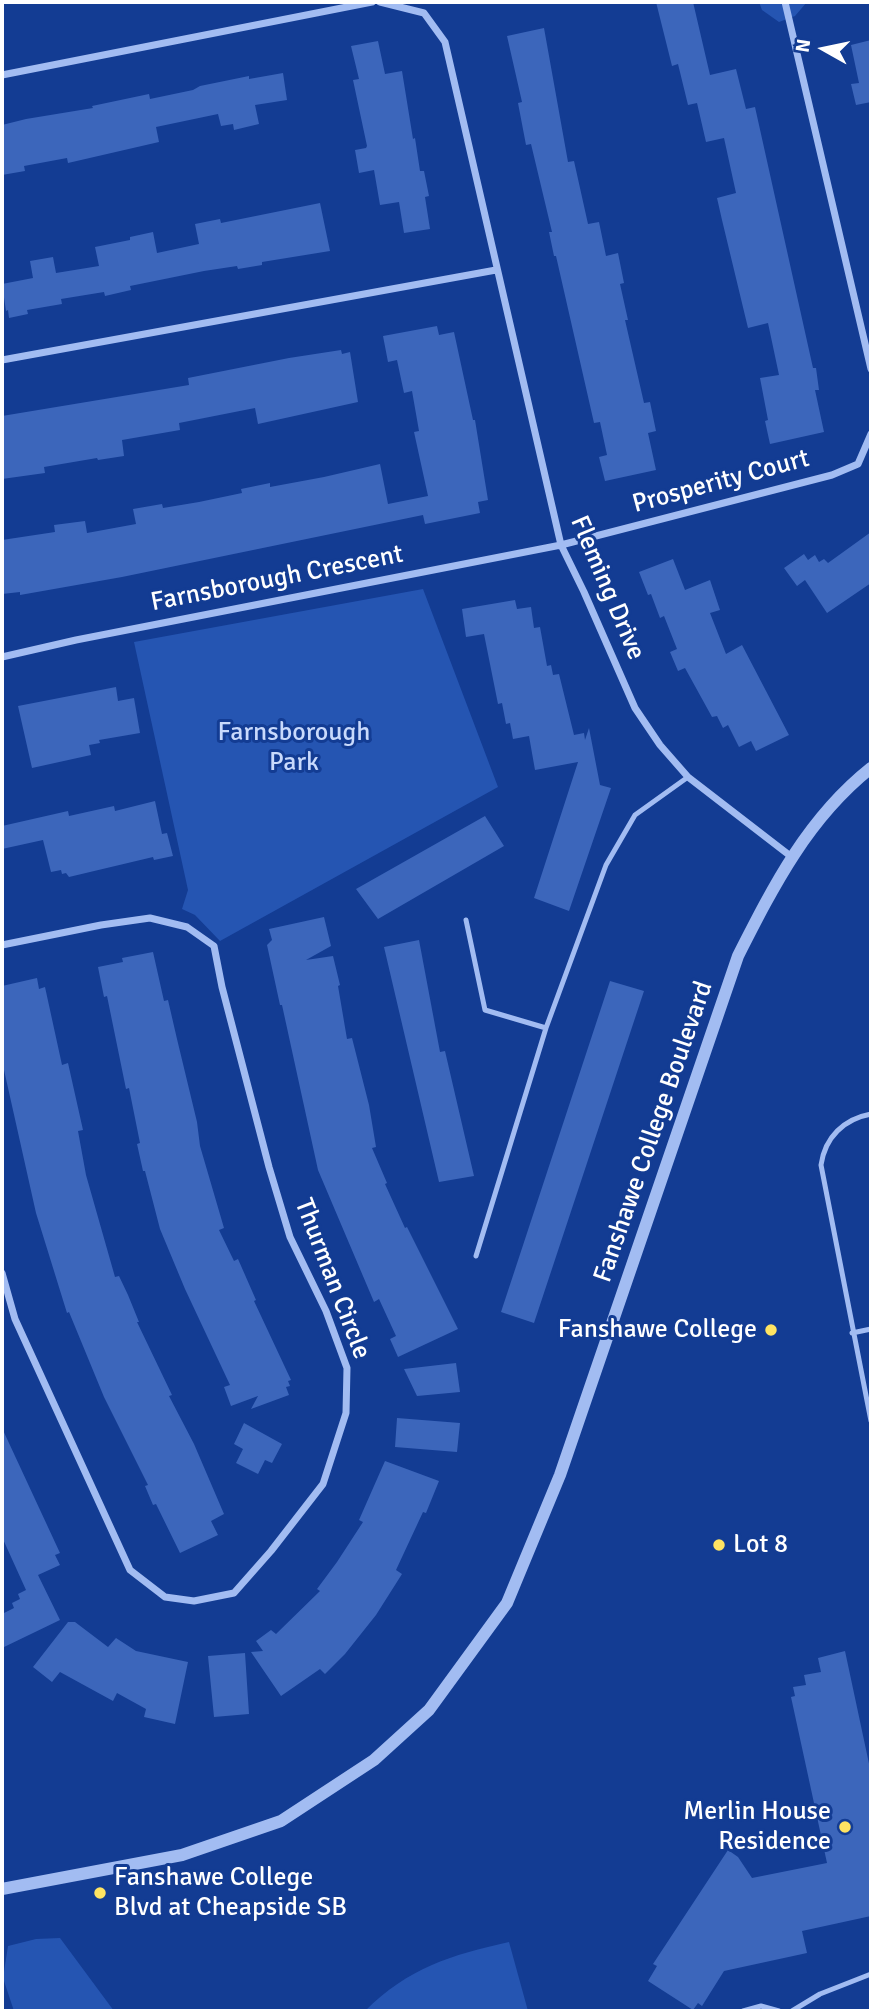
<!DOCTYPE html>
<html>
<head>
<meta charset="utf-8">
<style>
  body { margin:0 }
  #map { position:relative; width:873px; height:2013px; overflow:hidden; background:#133c93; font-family:Signika,sans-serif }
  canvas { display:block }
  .frame { position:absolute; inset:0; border:4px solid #fff; pointer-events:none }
  .north { position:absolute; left:789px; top:14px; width:70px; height:70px; -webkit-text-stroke:5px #133c93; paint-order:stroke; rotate:279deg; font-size:19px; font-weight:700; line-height:28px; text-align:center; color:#fff }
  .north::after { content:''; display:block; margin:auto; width:24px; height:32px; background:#fff; clip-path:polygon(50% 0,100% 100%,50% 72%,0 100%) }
</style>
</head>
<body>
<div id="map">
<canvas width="873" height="2013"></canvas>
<div class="frame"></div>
<div class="north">N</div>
</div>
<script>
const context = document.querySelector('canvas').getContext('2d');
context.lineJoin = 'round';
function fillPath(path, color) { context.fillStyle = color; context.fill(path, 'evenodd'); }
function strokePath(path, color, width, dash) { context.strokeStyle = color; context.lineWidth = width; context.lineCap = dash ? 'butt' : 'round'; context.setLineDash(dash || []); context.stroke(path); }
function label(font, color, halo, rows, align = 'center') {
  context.font = font + ' Signika,sans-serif'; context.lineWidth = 6; context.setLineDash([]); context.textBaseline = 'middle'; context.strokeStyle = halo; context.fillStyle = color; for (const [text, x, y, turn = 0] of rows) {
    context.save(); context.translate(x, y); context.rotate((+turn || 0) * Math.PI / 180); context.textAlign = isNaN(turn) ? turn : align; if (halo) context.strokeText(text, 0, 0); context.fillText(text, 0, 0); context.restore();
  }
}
fillPath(new Path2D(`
  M759 2H807L795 16 779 22 762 10Z
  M423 589 498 787 220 941 195 915 182 909 188 890 134 642Z
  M60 1938 114 2011H14L3 1978 8 1946 36 1939Z
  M509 1942 528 2011H365C408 1968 451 1955 509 1942Z`), '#2555b2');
fillPath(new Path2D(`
  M656 2H693L710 75 736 69 746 109 755 107 813 368H816L819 390H815L824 432 770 444 765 421 768 420 760 378 779 375 768 323 748 328 722 220 717 198 736 193 724 138 706 142 697 103 688 105 678 64 672 66Z
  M544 28 568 162 574 161 588 224 599 222 606 256 618 253 624 283 620 284 628 320H625L644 403 650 402 656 431 648 433 656 470 605 481 599 457 607 455 600 422 594 423 556 256H554L549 232H552L531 144 526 145 518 103 522 102 507 36Z
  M871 40V102L856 105 851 84 859 83 851 45Z
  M378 41 385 74 402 71 413 139 415 138 420 171H424L429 196 425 197 430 229 404 233 399 202 380 205 374 170 359 173 355 150 366 148 367 146 353 80 359 79 351 46Z
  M283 73 287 100 255 105 259 124 234 130 233 124 221 126 218 114 156 127 159 142 68 163 67 158 24 166 25 171 2 175V125L26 119 93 108 92 106 149 94 150 99 193 90 200 86 249 76V79Z
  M320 203 330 251 262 262V265L238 269 237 266 204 271 130 286 131 290 105 296 104 292 61 299 62 304 27 310 28 314 9 318 8 310 6 311 2 284 33 278 30 261 53 257 56 273 99 266 95 247 130 240V237L153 232 157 253 199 244 195 224 220 219 221 223Z
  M437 326 439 335 454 332 473 420H475L488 500 478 502 480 513 425 524 423 515 122 577 20 595V592L2 594V540L55 532 54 525 85 521 87 533 136 524 133 509 162 504 163 508 199 502 242 493 241 489 270 483V487L324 477 380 464 388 504 428 496 414 432 419 431 412 391 404 393 397 360 388 362 383 336Z
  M341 350 342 354 350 352 358 402 258 424 255 408 179 423 180 430 122 440 124 456 98 460 97 458 44 467 45 473 2 479V416L189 385 188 378 289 358Z
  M871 532V583L827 613 805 580 797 586 784 568 804 554 808 560 815 555 819 562 824 559 828 563Z
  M673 559 685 590 710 580 720 610 710 613 726 654 742 645 789 735 756 751 751 741 739 747 728 725 723 728 717 716 712 717 685 668 678 671 670 652 677 649 664 616 660 618 651 594 648 595 639 572Z
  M515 600 517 609 531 607 534 628 540 627 547 666 551 665 553 675 559 674 574 735 584 733 585 740 589 728 600 785 611 788 569 911 534 898 578 762 535 770 529 736 513 739 510 723 506 724 502 703 498 704 484 634 466 637 462 609Z
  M116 687 118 701 134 698 140 733 99 740 100 743 89 745 91 755 32 768 18 706Z
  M155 801 162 834 167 833 173 856 154 860 153 857 69 877 66 873 62 874 61 870 51 872 43 840 2 849V826L68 811 69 816 114 806 115 811Z
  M485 816 504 846 378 919 356 889Z
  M324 917 331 946 306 960 333 956 340 985 338 986 347 1039 352 1038 369 1105 376 1147 372 1148 387 1183 385 1184 405 1228 407 1227 458 1329 398 1357 390 1339 396 1336 379 1299 374 1302 318 1170 282 1005H280L267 945 272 940 269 929Z
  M419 940 440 1052 445 1051 474 1176 439 1182 384 947Z
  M153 952 164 1001 168 1000 177 1039 197 1122 200 1146 224 1228 219 1230 234 1261 238 1259 256 1300 254 1301 291 1380 288 1381 290 1386 286 1387 289 1395 251 1409 258 1396 231 1406 224 1387 230 1385 185 1289 160 1229 145 1171H143L137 1144 140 1143 129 1088 126 1089 107 996 104 997 98 967 123 962 122 958Z
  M37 978 39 989 45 987 62 1065 68 1063 83 1130 78 1131 86 1175 115 1277 119 1276 128 1295 139 1322H137L172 1395 169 1396 194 1444 224 1514 211 1521 218 1535 180 1553 156 1504 153 1505 145 1486 148 1485 104 1397 69 1312 67 1313 36 1213 2 1061V986Z
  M610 981 644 991 534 1323 501 1312Z
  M456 1363 460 1392 417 1396 404 1369Z
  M397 1418 460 1423 457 1452 395 1447Z
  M244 1423 282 1444 272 1463 265 1460 258 1474 236 1463 243 1449 234 1444Z
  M2 1428 60 1553 55 1555 60 1565 38 1575 60 1620 2 1648V1614L14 1608 12 1603 20 1599 18 1594 26 1590 2 1537Z
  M385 1461 439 1481 426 1513 423 1512 396 1570 402 1574 376 1615 345 1654 325 1674 320 1669 281 1696 251 1652 263 1651 256 1641 271 1630 276 1634 320 1591 317 1589 337 1562 363 1522 359 1520Z
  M68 1622H75L108 1647 116 1638 136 1651 188 1662 175 1724 144 1717 146 1709 117 1693 113 1701 60 1672 52 1682 33 1667Z
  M845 1651 871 1773V1916L802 1931 807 1953 724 1971 702 2006 698 2003 693 2010 648 1981 657 1966 653 1964 728 1850 738 1857 752 1878 827 1863 791 1697 795 1696 793 1687 806 1685 804 1675 821 1672 818 1658Z
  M245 1653 249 1714 214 1717 208 1656Z`), '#3c66bb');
strokePath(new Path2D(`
  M466 920 485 1010 546 1028
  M871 1114C844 1119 825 1137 821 1165L871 1421
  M476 1256 546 1028 606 865 635 815 688 777
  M852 1333 871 1329
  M743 2011 761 2006 779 2011
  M792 2011 820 1994 871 1974`), '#a2bcf2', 5);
strokePath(new Path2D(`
  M380 2 424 13 445 42 561 545 584 592 635 708 660 745 688 777 793 858
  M785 2 871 369
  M2 75 372 2
  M2 360 496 270
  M2 657 76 640 561 545 832 475 858 464 871 434
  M2 945 101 925 150 918 187 927 214 946 222 987 269 1167 290 1237 326 1311 347 1368 346 1413 323 1484 271 1551 234 1593 194 1601 165 1597 130 1570 15 1319 2 1273`), '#a2bcf2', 7);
strokePath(new Path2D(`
  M2 1889 182 1855 281 1821 374 1760 429 1710 507 1603 560 1475 738 956C774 885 808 818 871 768`), '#a2bcf2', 12);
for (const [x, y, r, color] of [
  [771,1330,7,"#ffe462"],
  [719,1545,7,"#ffe462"],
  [845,1827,7,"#ffe462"],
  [100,1893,7,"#ffe462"]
]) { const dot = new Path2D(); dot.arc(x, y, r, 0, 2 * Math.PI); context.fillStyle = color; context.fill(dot); strokePath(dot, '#133c93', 2.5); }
label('26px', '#fff', '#133c93', [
  ["Prosperity Court",721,482,-15],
  ["Farnsborough Crescent",277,579,-11],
  ["Fleming Drive",607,588,67],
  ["Fanshawe College Boulevard",654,1132,-71],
  ["Thurman Circle",332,1279,69]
]);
label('26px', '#c9dafc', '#133c93', [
  ["Farnsborough",294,733],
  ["Park",294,763]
]);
label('26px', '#fff', '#133c93', [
  ["Fanshawe College",757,1330],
  ["Lot 8",733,1545,"left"],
  ["Merlin House",831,1812],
  ["Residence",831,1842],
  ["Fanshawe College",114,1878,"left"],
  ["Blvd at Cheapside SB",114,1908,"left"]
], 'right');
</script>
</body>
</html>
